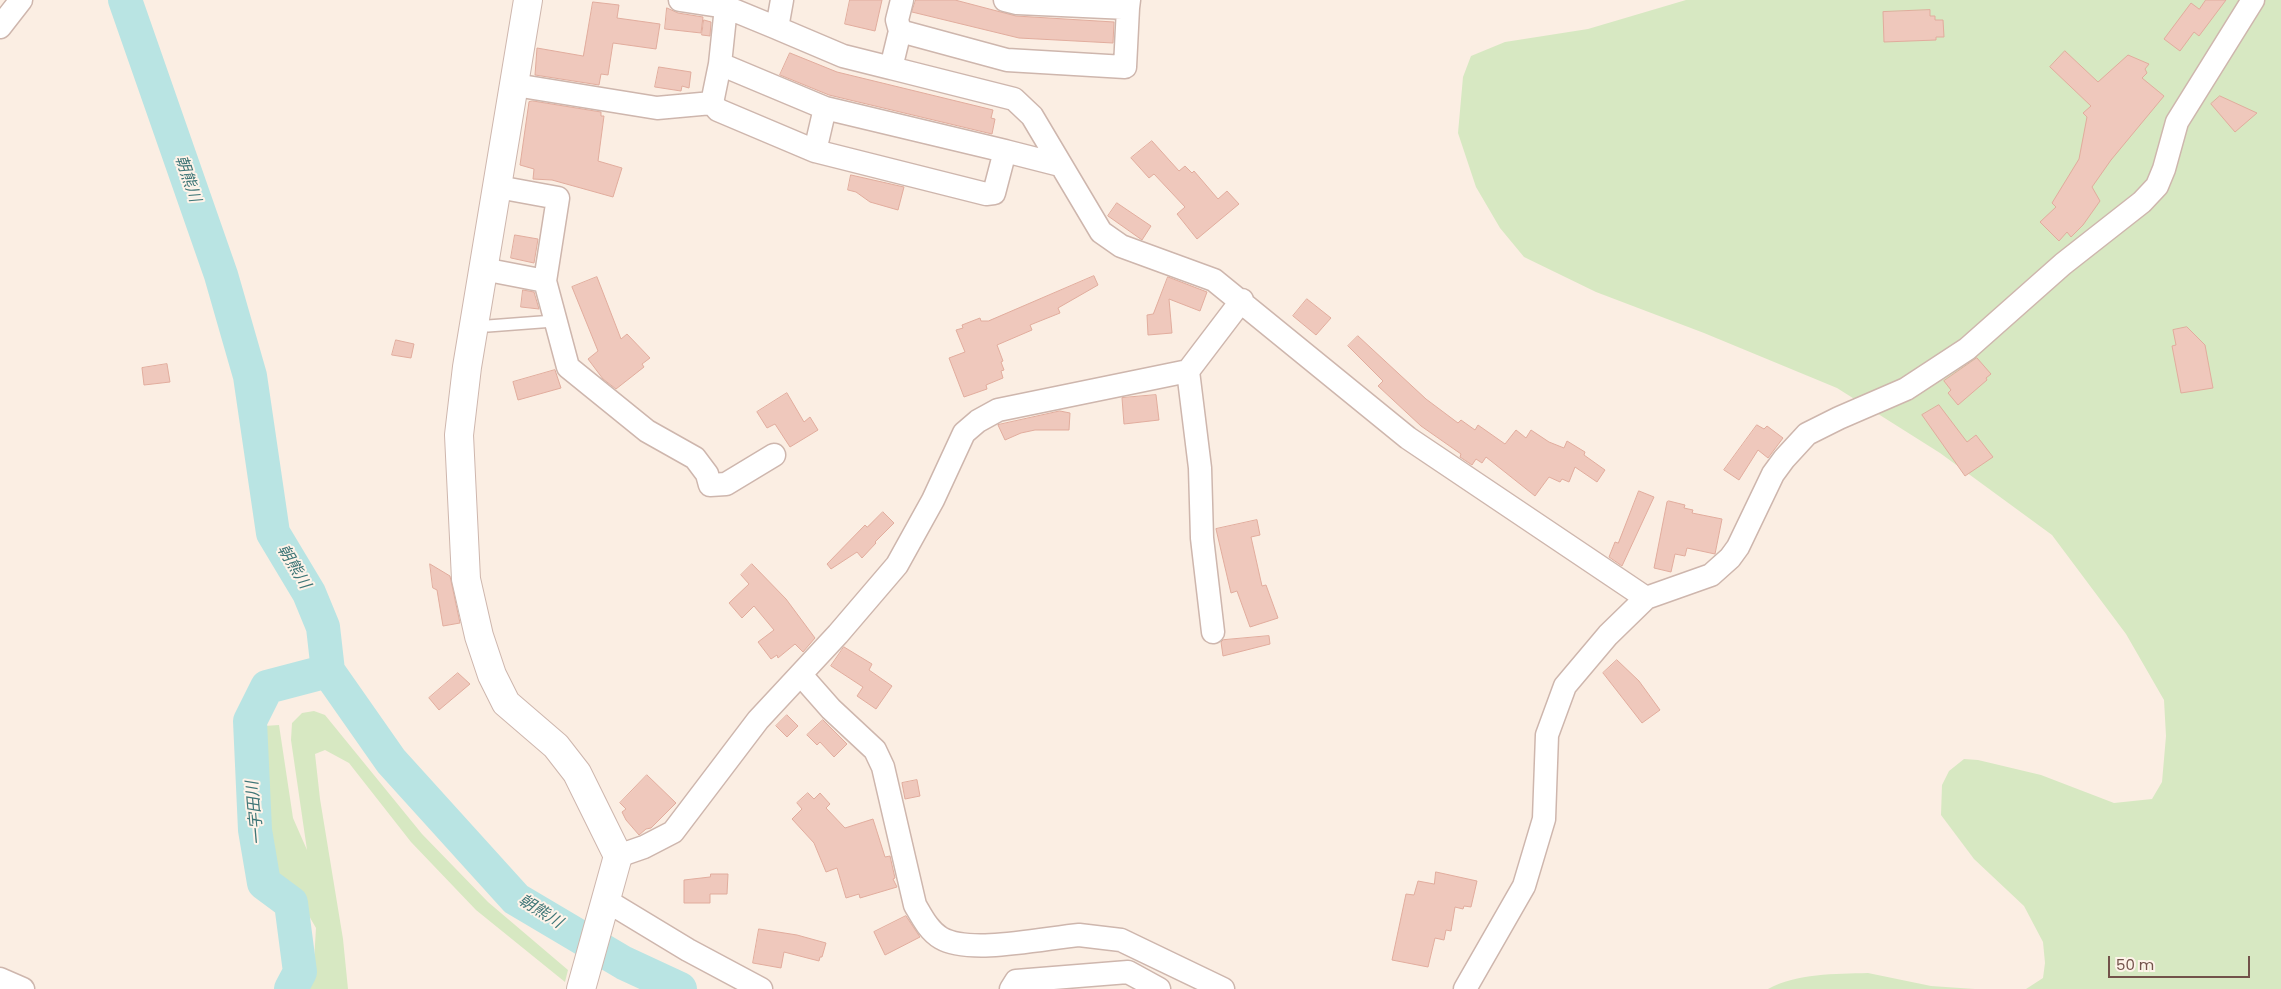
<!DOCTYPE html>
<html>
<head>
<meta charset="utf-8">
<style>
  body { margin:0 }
  #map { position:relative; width:2281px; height:989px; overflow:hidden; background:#fbeee3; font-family:Poppins,sans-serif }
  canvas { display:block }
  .scale { position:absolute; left:2108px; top:956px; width:142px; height:22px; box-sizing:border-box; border:2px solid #72524a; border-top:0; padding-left:6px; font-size:15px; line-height:18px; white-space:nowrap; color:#72524a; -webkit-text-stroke:4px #fef3e9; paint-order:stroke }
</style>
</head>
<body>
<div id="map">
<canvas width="2281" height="989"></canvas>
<div class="scale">50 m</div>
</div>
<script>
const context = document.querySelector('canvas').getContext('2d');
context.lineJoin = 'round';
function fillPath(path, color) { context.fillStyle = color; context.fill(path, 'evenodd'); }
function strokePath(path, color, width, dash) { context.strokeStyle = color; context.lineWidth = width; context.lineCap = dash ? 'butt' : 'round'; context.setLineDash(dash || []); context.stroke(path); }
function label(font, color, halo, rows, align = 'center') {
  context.font = font + ' Poppins,"Noto Sans JP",sans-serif'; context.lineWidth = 4; context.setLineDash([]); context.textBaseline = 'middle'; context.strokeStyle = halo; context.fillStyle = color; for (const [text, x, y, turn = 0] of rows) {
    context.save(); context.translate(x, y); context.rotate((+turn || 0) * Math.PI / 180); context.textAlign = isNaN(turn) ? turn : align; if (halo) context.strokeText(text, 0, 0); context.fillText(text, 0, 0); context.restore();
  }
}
fillPath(new Path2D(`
  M1686 0H2281V989H2026L2043 978 2045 963 2043 942 2024 906 1974 859 1941 815 1942 785 1949 771 1964 759 1978 760 2041 775 2114 803 2152 799 2162 782 2166 736 2164 700 2126 634 2052 535 1940 453 1837 388 1704 333 1596 292 1524 257 1500 228 1476 187 1458 133 1463 77 1471 56 1505 42 1588 29Z
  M314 711 325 715 422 834 488 902 568 970 565 982 476 910 411 842 349 763 325 750 315 754 320 799 343 939 348 989H309L313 978 316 928 289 881 273 882 265 849 267 819 264 726 279 725 293 818 307 850 291 740 292 723 302 713Z
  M1868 973 1931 986 1975 989H1768C1797 973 1835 974 1868 973Z`), '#d7e8c2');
strokePath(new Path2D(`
  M125 0 221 275 250 376 273 533 309 593 323 627 328 671 391 761 516 899 624 963 680 989
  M291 989 300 972 291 903 264 883 255 830 250 721 267 687 328 671`), '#b9e4e3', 34);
const building = new Path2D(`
  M850 0H882L875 31 845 24Z
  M916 0H955L1016 16 1114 22 1113 43 1019 38 912 12Z
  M2206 0H2226L2199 36 2194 32 2180 51 2164 39 2191 3 2199 9Z
  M593 2 619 5 617 18 660 24 656 49 613 43 608 75 601 74 599 85 535 75 537 48 583 56Z
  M667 8 678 13 703 17 701 33 665 29Z
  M1930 10V16H1935V20H1943L1944 37H1936V40L1884 42 1883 12Z
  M704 20 711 22 710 36 702 35Z
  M2065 51 2098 82 2128 55 2149 64 2145 69 2147 73 2142 78 2164 96 2111 160 2092 187 2100 201 2083 225 2071 237 2067 232 2059 241 2040 222 2056 207 2052 203 2079 159 2087 117 2083 113 2091 106 2050 67Z
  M790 53 837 72 993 110 991 118 995 119 992 134 829 95 780 75Z
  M659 67 691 72 689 88 682 86 681 91 655 87Z
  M2220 96 2257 113 2235 132 2211 104Z
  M533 101 601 112V116H604L598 161 622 168 613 197 552 180 533 179 534 169 520 165 529 102Z
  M1152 141 1179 171 1185 166 1192 173 1194 171 1218 199 1227 191 1239 204 1197 239 1177 214 1185 207 1154 174 1149 178 1131 158Z
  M851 175 904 187 898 210 870 202 856 192 848 190Z
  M1117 203 1151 226 1142 240 1108 216Z
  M515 235 538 239 534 263 511 258Z
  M1094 276 1098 285 1058 308 1060 313 1030 325 1032 330 997 345 1003 361 1001 362 1004 370 1001 371 1003 378 986 385 987 389 964 397 949 358 965 352 956 330 963 328 962 325 980 318 981 321H988Z
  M597 277 621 339 627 334 650 358 642 364 644 367 616 389 603 379 588 359 598 351 572 287Z
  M1168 277 1207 292 1200 311 1169 299 1172 333 1148 335 1147 315 1153 314Z
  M523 290 534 292 539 309 521 307Z
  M1307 299 1331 318 1316 335 1293 316Z
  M2187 327 2205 345 2213 388 2181 393 2172 346 2176 345 2173 330Z
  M1358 336 1426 399 1458 423 1461 420 1475 430 1478 425 1505 444 1516 430 1526 438 1531 430 1549 442 1564 448 1567 441 1585 452 1584 455 1605 470 1597 482 1575 467 1569 482 1562 479 1560 482 1549 477 1535 496 1486 457 1482 463 1476 459 1472 465 1460 457 1461 454 1421 426 1378 386 1383 381 1348 346Z
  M396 340 414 344 411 358 392 355Z
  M1977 358 1991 374 1986 378 1987 380 1958 405 1948 393 1951 390 1944 381Z
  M167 364 170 382 144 385 142 368Z
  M555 370 561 388 518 400 513 382Z
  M787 393 804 422 810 417 818 430 790 447 775 424 767 428 757 412Z
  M1156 395 1159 420 1124 424 1122 398Z
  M1939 405 1967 442 1976 435 1993 457 1965 476 1922 415Z
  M1060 411 1070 413 1069 430H1035L1021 433 1005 440 998 425Z
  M1757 425 1764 429 1767 426 1783 438 1768 458 1758 450 1739 480 1724 470Z
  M1639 491 1654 497 1622 566 1609 557 1615 542 1618 543Z
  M1669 501 1685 505 1684 508 1693 510 1692 513 1722 519 1715 554 1687 548 1685 556 1675 554 1671 572 1654 568 1667 502Z
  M883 512 894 523 875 542 876 543 862 558 857 552 831 569 827 564 865 525 867 527Z
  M1257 520 1260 535 1251 537 1262 586 1266 585 1278 618 1250 627 1237 591 1231 593 1216 529Z
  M430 564 450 576 460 623 443 626 437 590 433 588Z
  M752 564 786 599 815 638 803 652 795 644 778 658 777 655 771 659 758 642 774 630 754 606 742 618 729 603 749 584 741 575Z
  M1269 636 1270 644 1223 656 1221 642 1223 640Z
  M844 647 872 664 869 670 892 686 876 709 857 696 863 687 831 666Z
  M1617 660 1639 681 1660 710 1642 723 1603 673Z
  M458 673 470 684 439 710 429 698Z
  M787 715 798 726 787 737 776 726Z
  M823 720 847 744 834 757 820 742 817 745 807 735Z
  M647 775 676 803 651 828 646 829 639 835 626 820 622 812 626 809 620 803Z
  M917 780 920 796 905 799 902 783Z
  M808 793 814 799 820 793 830 804 826 808 845 828 873 819 885 857 890 856 895 878 893 879 897 887 860 898 859 894 846 898 837 868 826 872 814 843 792 819 802 809 797 803Z
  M1436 872 1477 881 1471 907 1464 906 1463 909 1455 907 1451 931 1446 930 1444 940 1435 938 1428 967 1392 960 1406 894 1414 895 1418 881 1434 884Z
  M711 874H728L727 894H710V903H684V880L710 877Z
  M906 916 920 937 885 955 874 932Z
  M759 929 797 935 826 943 822 957H820L819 961 784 952 781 968 753 963Z`);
fillPath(building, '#efc8bc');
strokePath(building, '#e1ac9d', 1);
const service = new Path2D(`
  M488 326 554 321`);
const minor = new Path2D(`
  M680 0 726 7 777 28 782 0
  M1005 0 1017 3 1128 8 1129 0
  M0 27 21 0
  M777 28 843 56 891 68 900 31 897 20 902 0
  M900 31 1007 60 1125 67 1128 8
  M720 64 825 108 815 151
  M891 68 1014 99 1032 116 1101 232 1121 246 1214 280 1408 438 1646 598
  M515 85 657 108 712 103 718 110 815 151 986 194 994 193 1005 151 1060 165
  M712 103 720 64 726 7
  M825 108 1005 151
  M483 269 545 281 558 198 498 187
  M545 281 568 367 647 431 695 458 707 474 710 485 726 484 774 455
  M1188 371 1200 468 1202 538 1213 632
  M801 675 831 709 875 750 883 767 915 905C922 917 929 931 941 938 970 955 1045 938 1079 935L1121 940 1223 989
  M618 856 644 847 673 832 758 720 838 634 897 565 933 500 964 433 978 421 998 410 1188 371 1242 300
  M607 901 688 950 761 989
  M0 979 23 989
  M1011 989 1016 981 1128 972 1159 989
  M1465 989 1524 886 1544 819 1547 735 1565 686 1608 635 1646 598 1711 575 1730 558 1738 547 1773 474 1784 459 1807 434 1839 418 1906 389 1967 349 2063 264 2142 202 2157 186 2164 169 2177 122 2253 0`);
const tertiary = new Path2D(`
  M528 0 467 367 459 435 466 579 479 636 492 675 506 703 556 746 577 773 618 856 581 989`);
strokePath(service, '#ceb6ad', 14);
strokePath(minor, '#ceb6ad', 25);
strokePath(tertiary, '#ceb6ad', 30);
strokePath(service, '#fff', 11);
strokePath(minor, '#fff', 22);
strokePath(tertiary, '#fff', 28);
label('italic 16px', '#3f7677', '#fef3e9', [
  ["朝熊川",187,179,71],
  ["朝熊川",293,567,59],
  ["一宇田川",256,813,-95],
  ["朝熊川",540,912,32]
]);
</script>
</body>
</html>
